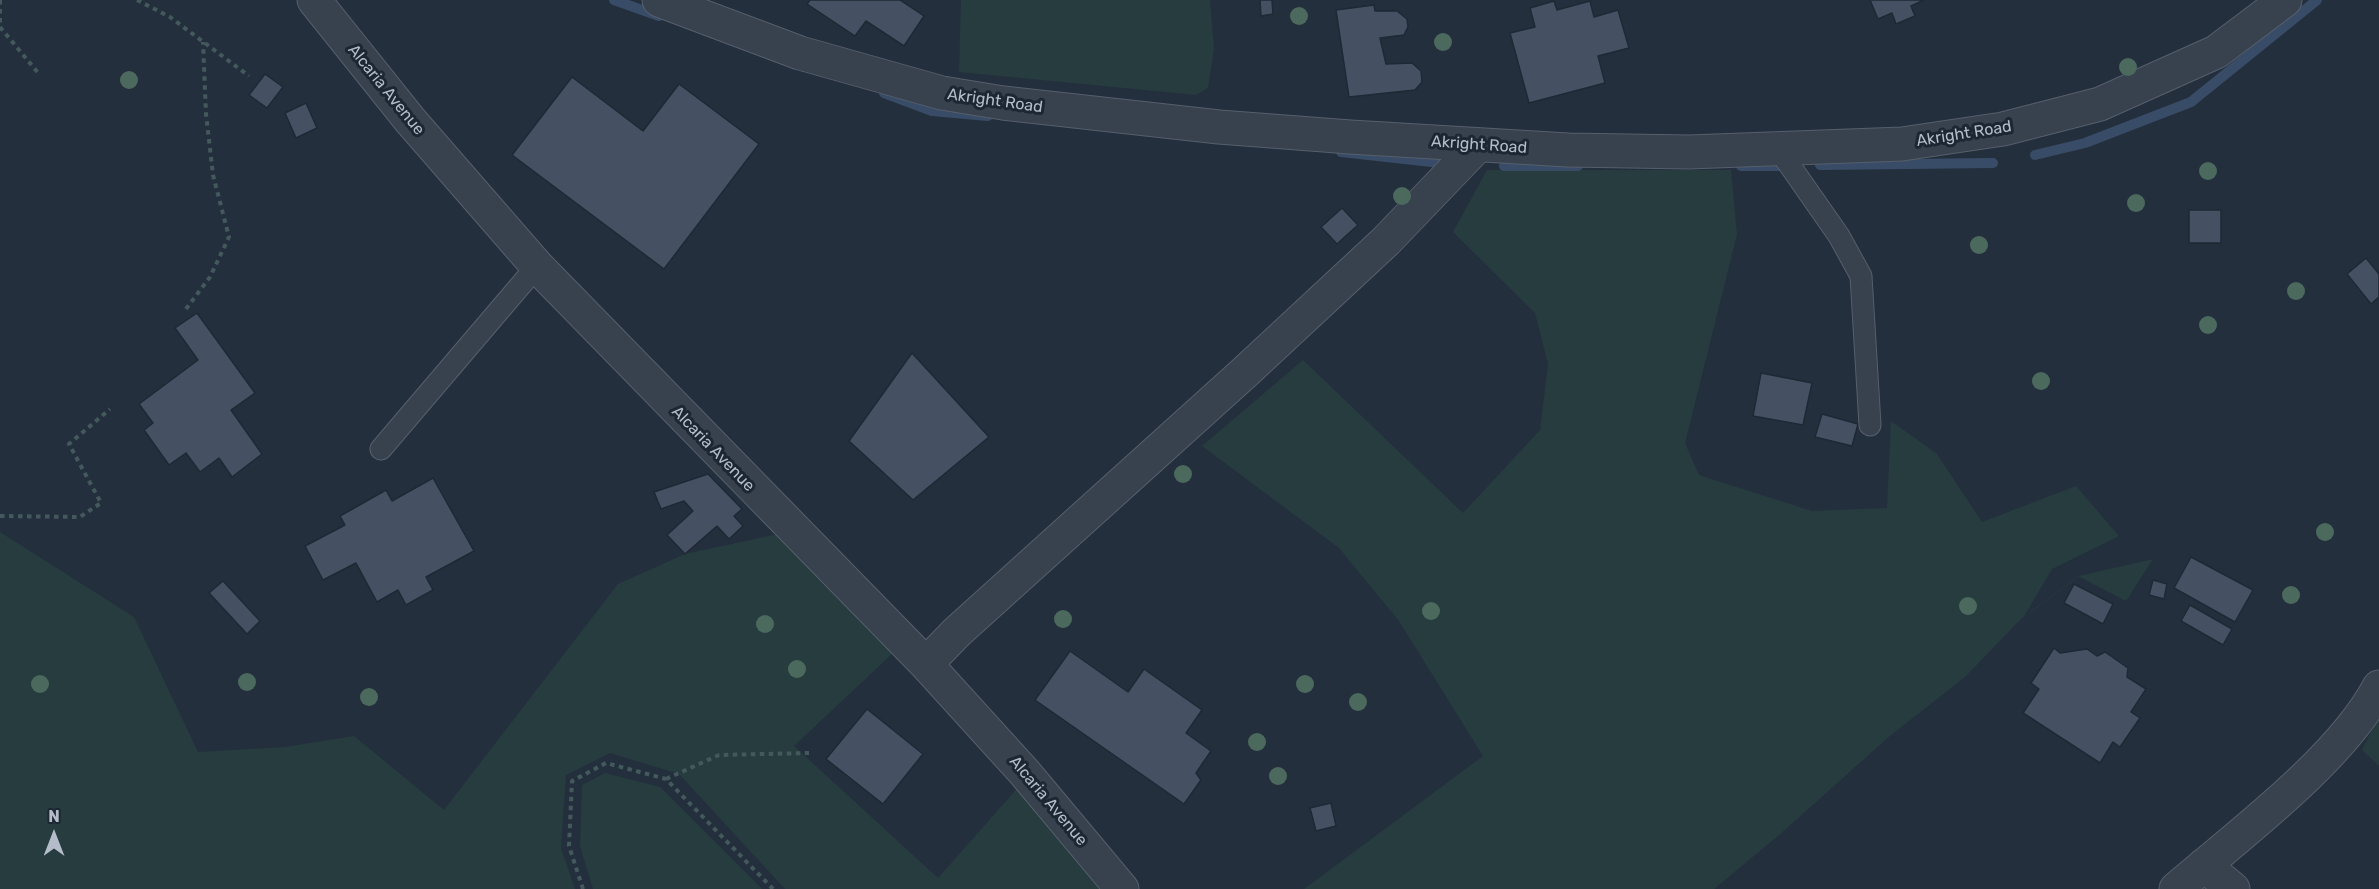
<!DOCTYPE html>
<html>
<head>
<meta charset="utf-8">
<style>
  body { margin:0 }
  #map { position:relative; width:2379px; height:889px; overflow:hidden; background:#242f3e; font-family:Rubik,sans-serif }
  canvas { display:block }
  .north { position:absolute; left:24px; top:805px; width:60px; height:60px; -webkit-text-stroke:4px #1d2633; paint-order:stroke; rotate:0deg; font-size:16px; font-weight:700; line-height:24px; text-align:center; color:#b4bcc9 }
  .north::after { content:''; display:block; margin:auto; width:21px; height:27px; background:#b4bcc9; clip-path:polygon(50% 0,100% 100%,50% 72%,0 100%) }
</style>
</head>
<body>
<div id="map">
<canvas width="2379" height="889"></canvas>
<div class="north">N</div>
</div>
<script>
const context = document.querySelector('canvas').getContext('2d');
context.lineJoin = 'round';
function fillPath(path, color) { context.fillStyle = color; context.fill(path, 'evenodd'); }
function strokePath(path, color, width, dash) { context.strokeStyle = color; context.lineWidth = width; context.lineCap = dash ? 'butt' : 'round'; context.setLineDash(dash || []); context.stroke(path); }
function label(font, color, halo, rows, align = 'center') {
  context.font = font + ' Rubik,sans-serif'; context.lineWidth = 6; context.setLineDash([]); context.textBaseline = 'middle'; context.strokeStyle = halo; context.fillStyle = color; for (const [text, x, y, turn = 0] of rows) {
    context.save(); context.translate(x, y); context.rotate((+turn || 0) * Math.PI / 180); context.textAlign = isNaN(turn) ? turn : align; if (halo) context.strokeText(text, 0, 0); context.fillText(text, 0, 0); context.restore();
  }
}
fillPath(new Path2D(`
  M961 0H1210L1214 48 1208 88 1196 95 959 72Z
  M1487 170H1731L1737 234 1685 443 1699 475 1812 511 1887 508 1891 421 1937 454 1982 522 2076 486 2119 536 2052 569 2023 618 2079 576 2153 559 2126 601 2078 576 2021 619 1965 677 1891 735 1778 836 1714 889H1304L1483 756 1399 621 1339 548 1202 446 1303 360 1463 513 1540 430 1548 364 1535 313 1453 232Z
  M0 532 134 617 198 752 285 747 354 736 444 810 618 584 685 554 778 534 893 653 794 746 938 878 1022 783 1107 889H785L679 774 610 753 566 775 561 848 575 889H0Z
  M2379 716V766L2362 750Z
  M605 773 660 787 762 889H593L580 846 582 785Z`), '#263c3f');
strokePath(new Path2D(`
  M614 0 659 16
  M884 93 932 111 988 116
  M1341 152 1441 163
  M2035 155 2085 143 2191 102 2317 0
  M1820 165 1993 163
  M1504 166H1578
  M1741 166H1784`), '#394c67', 10);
const building = new Path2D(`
  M810 0H900L924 16 904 46 866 21 855 36 807 4Z
  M1260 0H1272L1273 14 1261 16Z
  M1870 0H1924L1911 6 1915 16 1896 24 1892 13 1878 19Z
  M1554 1 1557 10 1590 1 1594 17 1618 10 1629 48 1598 56 1605 83 1529 103 1510 33 1535 27 1530 8Z
  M1374 5 1375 11H1397L1407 19 1408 27 1404 35 1380 38 1386 64 1412 63 1421 71 1422 82 1415 90 1349 97 1336 10Z
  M265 74 283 87 267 108 249 95Z
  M572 77 643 131 679 84 759 144 664 269 512 155Z
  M306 103 317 128 296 138 285 113Z
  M1342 208 1358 225 1337 244 1321 227Z
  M2189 210H2221V243H2189Z
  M2366 258 2379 274V297L2371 304 2347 274Z
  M197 313 255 393 231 410 262 454 232 477 219 458 200 472 186 453 169 465 144 430 153 423 139 404 198 360 175 328Z
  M912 353 989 437 913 500 849 441Z
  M1761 373 1812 383 1803 425 1753 416Z
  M1822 414 1858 424 1852 446 1815 437Z
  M708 474 742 509 734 516 743 526 729 539 717 526 685 554 667 535 693 511 684 501 661 509 654 492Z
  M433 478 474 551 426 577 433 590 406 605 398 590 377 602 356 563 323 580 305 546 345 525 340 516 386 490 392 501Z
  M2191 557 2253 590 2235 622 2174 588Z
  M2153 580 2167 584 2164 599 2149 595Z
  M223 581 260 621 247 634 209 593Z
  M2074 584 2113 604 2103 624 2064 603Z
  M2190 605 2232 629 2223 645 2181 621Z
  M2054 648 2060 653 2087 649 2097 656 2105 652 2128 668 2127 677 2146 689 2131 712 2140 718 2120 747 2113 742 2100 763 2023 713 2039 689 2031 683Z
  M1070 651 1128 692 1144 669 1202 710 1186 733 1211 751 1196 773 1201 780 1184 804 1035 700Z
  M867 709 923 754 883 804 826 759Z
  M1331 803 1336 826 1316 831 1310 808Z`);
fillPath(building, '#455162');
strokePath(building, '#1f2835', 1.5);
const service = new Path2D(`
  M1779 150 1839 236 1861 276 1870 425
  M381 449 537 266`);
const minor = new Path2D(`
  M314 0 410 120 537 266 926 664 1025 773 1122 889
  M926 664 957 632 1244 373 1386 241 1478 145
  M2204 865 2233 889
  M2176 889C2239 835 2341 759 2379 687`);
const tertiary = new Path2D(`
  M659 0 800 53 942 93 1003 103 1219 127 1350 137 1568 150 1689 152 1902 144 2003 129 2100 104 2216 52 2285 0`);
strokePath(service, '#565f6c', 23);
strokePath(minor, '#565f6c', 35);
strokePath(tertiary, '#565f6c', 35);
strokePath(new Path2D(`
  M0 0V27L39 74
  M137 0 170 17 249 76
  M186 309 210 277 229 237 213 175 206 114 203 42
  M0 516 80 517 101 503 69 444 110 409
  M666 779 719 755 809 753
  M583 889 569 846 572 781 606 763 666 779 773 889`), '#44595c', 4, [4.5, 4.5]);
strokePath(service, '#38414e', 21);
strokePath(minor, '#38414e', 33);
strokePath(tertiary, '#38414e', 33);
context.fillStyle = '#4b6a5d';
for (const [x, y] of [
  [1299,16],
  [1443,42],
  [2128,67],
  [129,80],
  [2208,171],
  [1402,196],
  [2136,203],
  [1979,245],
  [2296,291],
  [2208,325],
  [2041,381],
  [1183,474],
  [2325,532],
  [2291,595],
  [1968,606],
  [1431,611],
  [1063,619],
  [765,624],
  [797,669],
  [247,682],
  [40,684],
  [1305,684],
  [369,697],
  [1358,702],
  [1257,742],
  [1278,776]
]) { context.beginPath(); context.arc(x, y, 9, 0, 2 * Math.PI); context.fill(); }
label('16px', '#b4bcc9', '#1d2633', [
  ["Alcaria Avenue",386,90,51],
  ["Akright Road",995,101,8],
  ["Akright Road",1964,134,-9],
  ["Akright Road",1479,145,4],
  ["Alcaria Avenue",713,449,46],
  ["Alcaria Avenue",1048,801,50]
]);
</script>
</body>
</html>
